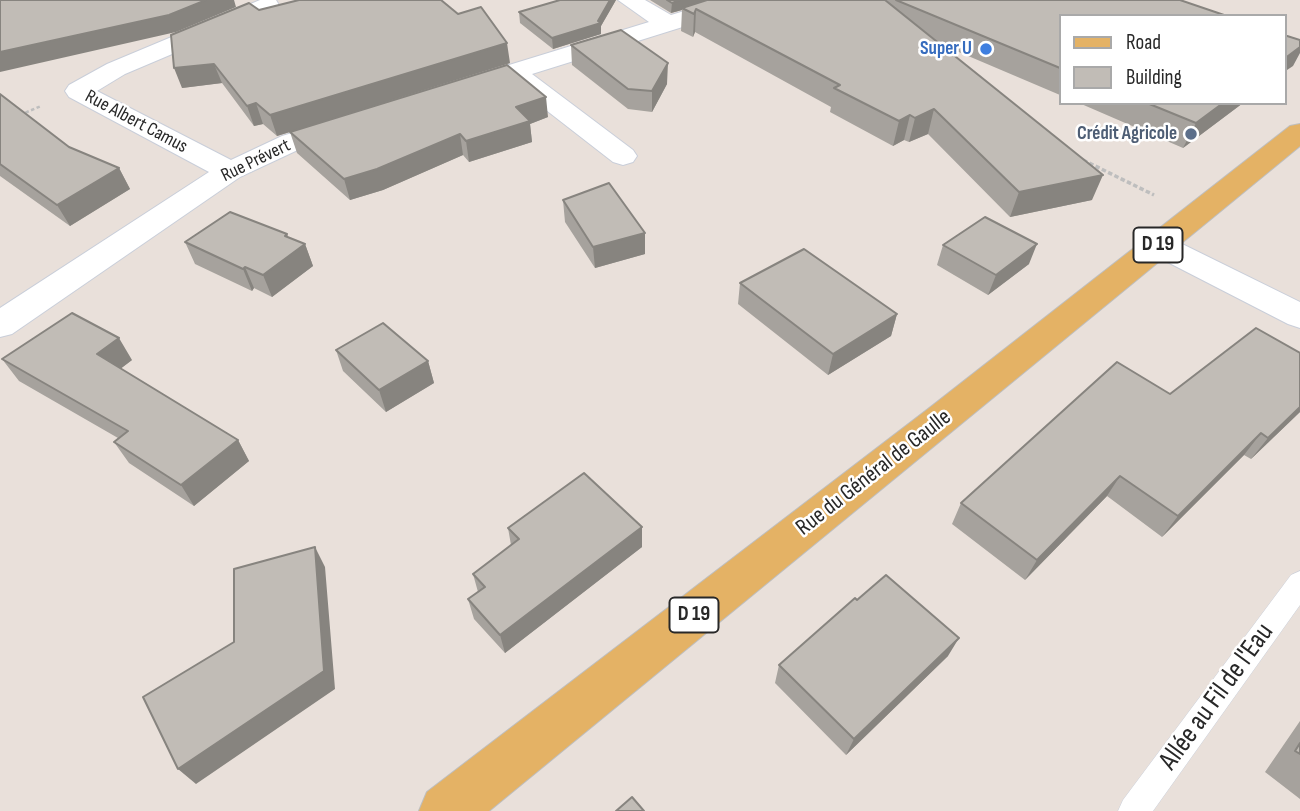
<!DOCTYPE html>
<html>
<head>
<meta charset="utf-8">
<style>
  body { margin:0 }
  #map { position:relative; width:1300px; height:811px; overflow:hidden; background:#e9e0da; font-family:"Sofia Sans Condensed",sans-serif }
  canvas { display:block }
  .legend { position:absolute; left:1059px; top:14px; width:228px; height:91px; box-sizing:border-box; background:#fff; border:2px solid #a9a9a9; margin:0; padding:9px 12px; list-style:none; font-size:21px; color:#282828 }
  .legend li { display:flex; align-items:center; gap:14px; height:35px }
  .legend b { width:35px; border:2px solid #a9a9a9 }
</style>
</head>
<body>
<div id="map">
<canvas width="1300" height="811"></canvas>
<ul class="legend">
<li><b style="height:9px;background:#e4b265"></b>Road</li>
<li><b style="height:19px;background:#c1bcb6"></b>Building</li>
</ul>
</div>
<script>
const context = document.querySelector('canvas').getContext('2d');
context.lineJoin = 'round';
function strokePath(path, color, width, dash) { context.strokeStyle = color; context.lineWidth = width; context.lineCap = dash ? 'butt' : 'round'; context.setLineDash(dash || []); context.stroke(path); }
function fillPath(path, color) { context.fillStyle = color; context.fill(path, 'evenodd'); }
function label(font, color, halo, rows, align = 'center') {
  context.font = font + ' "Sofia Sans Condensed",sans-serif'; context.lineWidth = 5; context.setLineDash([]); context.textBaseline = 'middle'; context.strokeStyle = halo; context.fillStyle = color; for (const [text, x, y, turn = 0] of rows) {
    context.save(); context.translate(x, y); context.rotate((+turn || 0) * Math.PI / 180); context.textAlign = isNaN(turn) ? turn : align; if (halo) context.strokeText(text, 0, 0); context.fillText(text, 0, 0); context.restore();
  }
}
const lane = new Path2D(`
  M1300 571V605L1153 811H1118L1123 800 1291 575Z`);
const street = new Path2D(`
  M260 0H276L279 5 276 10 125 74 97 91 231 160 282 136 342 118 352 120 356 126 352 132 302 148 240 177 12 334 0 337V308L209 172 69 97 65 91 69 85 107 64Z
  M618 0H645L671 15 721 0H756L753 5 532 74 633 150 637 156 633 162 623 165 613 162 510 82 466 95 457 93 453 87 457 81 649 22Z
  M1159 235 1170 238 1300 302V328L1288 324 1148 252 1143 245 1148 238Z`);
const primary = new Path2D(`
  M1300 124V146L489 811H419L427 792 928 409 1290 126Z`);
strokePath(lane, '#c9ced9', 1);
strokePath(street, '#c9ced9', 2);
strokePath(primary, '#bebebe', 2);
strokePath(new Path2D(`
  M20 115 41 106`), '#bebebe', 2.5, [3.5, 2.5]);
strokePath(new Path2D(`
  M1083 160 1154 195`), '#bebebe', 3.5, [4.5, 2.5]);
fillPath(lane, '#fff');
fillPath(street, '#fff');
fillPath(primary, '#e4b265');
fillPath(new Path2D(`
  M560 0H616L601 26V34L553 49 520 23 519 12Z
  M650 0H1180L1060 16V95L940 44 1092 200 1010 217 928 134 909 142 904 140 893 146 830 112 831 107 695 32 693 37 681 31 682 10 671 13Z
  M259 10 510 63 277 136 263 124 254 126 222 83 182 88Z
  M571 45 667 84 652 112 628 109 572 65Z
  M0 94 69 147 119 168 130 189 70 226 0 176Z
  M1079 103H1243L1183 148Z
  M548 117 530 124 532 142 469 162 463 155 383 190 350 200 297 153 290 132Z
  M563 200 645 254 595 268 565 222Z
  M288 237 305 244 313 266 272 297 254 288 252 291 195 264 185 242Z
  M943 245 1029 264 988 295 937 265Z
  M740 283 897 314 891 336 828 375 738 304Z
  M336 350 428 361 434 383 386 412 343 371Z
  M1300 353V412L1251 459 1244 455 1162 537 1107 496 1025 580 952 524 961 503 1170 394Z
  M2 359 132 360 120 369 238 440 249 461 194 506 129 463 114 442 118 438 19 381Z
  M508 528 642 547 505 653 474 619 468 599 478 592 473 574 511 545Z
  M857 600 948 656 846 755 775 683 779 665Z
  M1300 721V799L1265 772Z`), '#a6a29d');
fillPath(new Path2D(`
  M206 0H234L236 7 176 32 0 72V52Z
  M610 0H616L601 26V34L553 49 552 38 598 21Z
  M680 0H712L682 8V10L671 13 672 3Z
  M696 9 695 32 693 37 694 14Z
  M507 43 510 63 277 136 270 115Z
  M1300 47V53L1293 66 1284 72V59Z
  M668 63 667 84 652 112V91Z
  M214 64 222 83 182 88 174 68Z
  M546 97 548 117 530 124 532 142 469 162 466 141 516 107Z
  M256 103 263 124 254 126 247 106Z
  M1223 103H1243L1183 148 1196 123Z
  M934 109 928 134 909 142 915 118Z
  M910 115 904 140 893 146 899 121Z
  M460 134 463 155 383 190 350 200 344 179Z
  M119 168 130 189 70 226 57 205Z
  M1103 175 1092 200 1010 217 1019 192Z
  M645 233V254L595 268 593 247Z
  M287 234 294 252 305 244 313 266 272 297 263 275 285 236Z
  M1037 244 1029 264 988 295 996 275Z
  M245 267 254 288 252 291 243 269Z
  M897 314 891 336 828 375 833 354Z
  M119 338 132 360 111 376 97 354Z
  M428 361 434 383 386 412 379 390Z
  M1300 407V412L1251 459 1268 438Z
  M1261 433 1244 455 1162 537 1178 516Z
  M238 440 249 461 194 506 181 485Z
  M1120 476 1107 496 1025 580 1037 560Z
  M642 527V547L505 653 500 635Z
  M315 547 325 567 335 689 196 784 178 769Z
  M959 638 948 656 846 755 854 739Z`), '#87847f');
const building = new Path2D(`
  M0 0H206L169 15 0 52Z
  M299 0H441L458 14 481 7 507 43 270 115 256 103 247 106 214 64 174 68 171 35 249 3 259 10Z
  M560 0H610L598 21 601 23 552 38 519 12Z
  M667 0H680L672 3Z
  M707 0H885L1103 175 1019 192 934 109 915 118 910 115 899 121 834 88 840 85 696 9 694 14 682 8Z
  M896 0H1180L1227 16H1060V68Z
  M621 30 668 63 652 91 628 89 571 45Z
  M1284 35 1300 40V47L1284 59Z
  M507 65 546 97 516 107 530 121 466 141 460 134 377 169 344 179 290 132Z
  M0 94 69 147 119 168 57 205 0 164Z
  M1147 103H1223L1196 123Z
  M609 183 645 233 593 247 563 200Z
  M230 212 287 234 285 236 305 244 263 275 245 267 243 269 185 242Z
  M985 217 1037 244 996 275 943 245Z
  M804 249 897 314 833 354 740 283Z
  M72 313 119 338 97 354 238 440 181 485 114 442 128 431 2 359Z
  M383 323 428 361 379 390 336 350Z
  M1256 328 1300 353V407L1268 438 1261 433 1178 516 1120 476 1037 560 961 503 1117 362 1170 394Z
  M584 473 642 527 500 635 468 599 485 587 473 574 519 539 508 528Z
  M315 547 324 671 178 769 143 697 234 642V569Z
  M886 575 959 638 854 739 779 665 855 598 857 600Z
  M1300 743V754L1295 751Z
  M632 797 644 811H616Z`);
fillPath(building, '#c1bcb6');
strokePath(building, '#87847f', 2);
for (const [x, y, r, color] of [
  [986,49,7,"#3f7fe0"],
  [1191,134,7,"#5c6f8a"]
]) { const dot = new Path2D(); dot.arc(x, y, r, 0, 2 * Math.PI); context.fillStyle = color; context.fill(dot); strokePath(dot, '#fff', 2.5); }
label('bold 19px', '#366cbe', '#fff', [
  ["Super U",972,49]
], 'right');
label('19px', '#282828', '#fff', [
  ["Rue Albert Camus",136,122,28],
  ["Rue Prévert",256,161,-26]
]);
label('bold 19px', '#4e5e75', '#fff', [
  ["Crédit Agricole",1177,134]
], 'right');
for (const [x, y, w] of [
  [1158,245,49],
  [694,615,49]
]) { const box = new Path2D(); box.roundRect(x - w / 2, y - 17.5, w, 35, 5); context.fillStyle = '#fff'; context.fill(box); strokePath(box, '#282828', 2); }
label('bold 21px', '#282828', null, [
  ["D 19",1158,245],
  ["D 19",694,615]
]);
label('23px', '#282828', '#fff', [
  ["Rue du Général de Gaulle",874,473,-38]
]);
label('28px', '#282828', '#fff', [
  ["Allée au Fil de l'Eau",1217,697,-54]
]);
</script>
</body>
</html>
